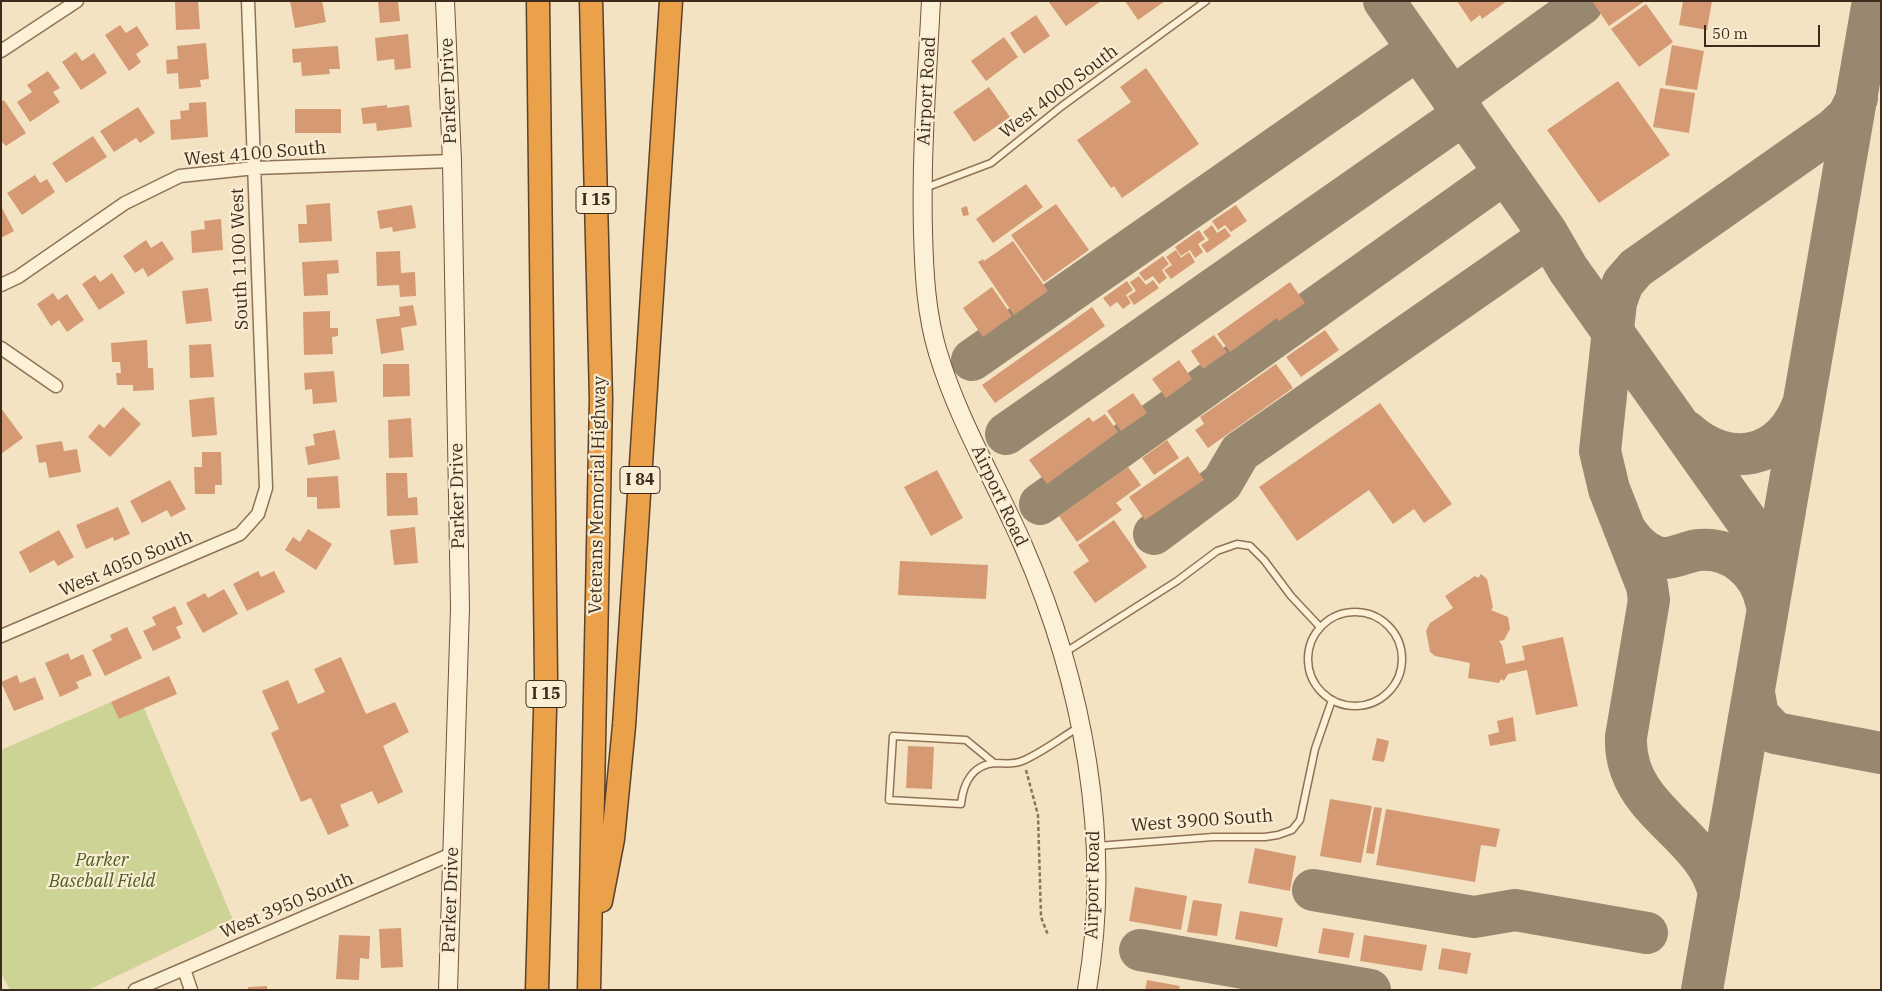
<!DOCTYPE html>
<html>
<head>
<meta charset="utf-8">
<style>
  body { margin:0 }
  #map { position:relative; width:1882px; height:991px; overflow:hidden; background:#f3e3c2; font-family:"IBM Plex Serif",serif }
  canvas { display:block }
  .frame { position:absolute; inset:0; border:2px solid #3d2c1d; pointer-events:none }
  .scale { position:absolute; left:1704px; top:25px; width:116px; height:22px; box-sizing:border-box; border:2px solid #3d2c1d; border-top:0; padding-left:6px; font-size:15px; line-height:18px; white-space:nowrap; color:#3d2c1d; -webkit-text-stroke:4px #f9edd3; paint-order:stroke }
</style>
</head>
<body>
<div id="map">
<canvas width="1882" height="991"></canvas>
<div class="frame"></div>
<div class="scale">50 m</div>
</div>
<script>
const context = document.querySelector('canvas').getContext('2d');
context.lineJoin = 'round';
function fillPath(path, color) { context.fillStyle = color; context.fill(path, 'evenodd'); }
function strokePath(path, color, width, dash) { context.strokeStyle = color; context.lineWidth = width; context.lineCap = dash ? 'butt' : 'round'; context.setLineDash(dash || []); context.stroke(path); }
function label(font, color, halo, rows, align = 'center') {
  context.font = font + ' "IBM Plex Serif",serif'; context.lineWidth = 4.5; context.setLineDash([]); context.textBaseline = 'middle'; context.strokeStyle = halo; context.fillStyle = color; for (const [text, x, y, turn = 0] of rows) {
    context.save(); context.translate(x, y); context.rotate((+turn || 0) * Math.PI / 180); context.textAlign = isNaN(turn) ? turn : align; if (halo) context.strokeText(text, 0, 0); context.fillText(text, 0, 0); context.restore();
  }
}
fillPath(new Path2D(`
  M111 702 119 719 144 708 233 920 88 990H10L1 973V750Z`), '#cdd295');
strokePath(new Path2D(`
  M1384 1 1546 231 1568 269 1751 527 1765 556 1771 584
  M1452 98 1582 4
  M972 360 1418 49
  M1686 431C1729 470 1782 459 1803 404
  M1006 434 1464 114
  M1040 504 1505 173
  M1624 528C1633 542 1644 555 1662 558 1675 559 1687 551 1699 550 1732 547 1760 571 1766 602
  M1154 534 1222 483 1240 452 1547 238
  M1754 693 1758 715 1775 733 1881 753
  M1313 890 1474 917 1515 910 1647 933
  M1719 894C1706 832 1623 811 1626 737L1649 600 1647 586 1609 489 1600 451 1616 302 1623 283 1636 268 1834 129 1848 116 1857 98
  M1140 950 1370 990
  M1702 990 1873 1`), '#988870', 42);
fillPath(new Path2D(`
  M175 1H198L200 29 176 30Z
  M290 1H322L326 22 295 28Z
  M378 1H398L400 21 380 23Z
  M1048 1H1101L1066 26Z
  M1125 1H1165L1138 20Z
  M1457 1H1507L1482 19 1480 15 1471 22Z
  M1592 1H1645L1609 26Z
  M1683 1H1712L1707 30 1679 25Z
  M1646 4 1673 42 1639 67 1611 29Z
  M1036 15 1050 36 1024 54 1010 33Z
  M120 25 126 33 137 26 149 45 136 54 141 62 129 71 105 35Z
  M408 34 411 68 395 70 394 59 377 61 375 38Z
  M1004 37 1018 57 986 81 971 61Z
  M206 43 209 79 200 80 201 87 179 89 178 73 167 74 166 60 178 59 177 46Z
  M1672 45 1704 51 1697 90 1665 85Z
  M338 46 340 69H329L330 74 302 76 301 62 293 63 292 49Z
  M76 52 82 61 94 53 107 73 81 90 62 62Z
  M1146 68 1199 144 1122 198 1114 186 1111 188 1077 140 1131 102 1120 87Z
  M48 71 60 88 53 92 60 102 30 122 17 102 32 92 27 85Z
  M1618 81 1670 155 1599 203 1547 130Z
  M989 87 1010 117 974 142 953 112Z
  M1660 88 1695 93 1689 133 1653 127Z
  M4 100 26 133 6 146 1 141V102Z
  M206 102 208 137 171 140 170 120 181 119 180 111 189 110V103Z
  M387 105V108L409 105 412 127 377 131 376 123 363 124 361 108Z
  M138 107 155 133 140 143 136 138 114 152 100 131Z
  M295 109H341V133H295Z
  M93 136 107 157 66 183 52 163Z
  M35 175 40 183 47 179 55 192 22 215 7 193Z
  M1026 184 1043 207 993 243 976 219Z
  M330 203 332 241 299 243 298 224H307L306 205Z
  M1056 204 1089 250 1044 282 1011 235Z
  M412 205 416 228 393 232 392 227 380 229 377 211Z
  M1236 205 1247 221 1231 232 1225 225 1218 230 1212 221Z
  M1 206 14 231 1 238Z
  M967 206 969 215 963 216 961 208Z
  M221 219 223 250 192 253 191 231 205 229 204 221Z
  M1212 225 1217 233 1225 228 1231 236 1207 253 1201 245 1209 240 1203 232Z
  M1199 230 1205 239 1198 244 1203 252 1195 258 1190 250 1181 256 1175 247Z
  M146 240 151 248 162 241 174 259 148 277 143 268 135 273 123 256Z
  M1013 241 1048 291 1014 315 978 262 983 259 984 261Z
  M1176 250 1181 258 1189 252 1195 262 1171 279 1164 270 1172 265 1166 257Z
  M400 251 401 273 415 272 416 296 400 297 399 285 377 286 376 252Z
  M1163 256 1169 264 1162 270 1167 278 1159 284 1153 276 1145 281 1139 273Z
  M338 260 339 273 327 274 328 295 304 296 302 262Z
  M112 273 125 293 99 310 82 284 95 275 100 282Z
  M1139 276 1146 285 1153 280 1159 288 1134 305 1128 296 1136 291 1130 282Z
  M1127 281 1133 290 1126 295 1131 303 1123 309 1117 302 1110 307 1103 298Z
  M1290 282 1305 303 1279 321 1277 318 1230 352 1217 334Z
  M992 287 1012 316 983 337 963 308Z
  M208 288 212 321 186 324 182 291Z
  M53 293 58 300 67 294 84 320 67 332 59 320 51 326 37 304Z
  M413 305 417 325 401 328 404 350 381 354 376 319 400 316 399 307Z
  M1092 307 1105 326 995 403 982 385Z
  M330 311V328H338V336L332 337 333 354 304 355 303 312Z
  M1325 330 1339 350 1301 377 1286 357Z
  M1214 335 1227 352 1203 369 1191 351Z
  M147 340 148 368H153L154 390 133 391V385H117L116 373H121L120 362H112L111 343Z
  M211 344 214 377 190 378 189 345Z
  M1179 360 1192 379 1166 398 1152 379Z
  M383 364H409L410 396 383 397Z
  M1276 364 1293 388 1208 448 1195 430 1204 424 1200 417Z
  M334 371 337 402 313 404 312 389 305 390 304 373Z
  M1133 393 1147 413 1121 431 1107 411Z
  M214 397 217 435 192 437 189 400Z
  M1380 403 1452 504 1424 523 1414 509 1393 524 1369 490 1297 541 1259 487Z
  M123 407 141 424 110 457 88 437 99 424 104 428Z
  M1 408 23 438 1 454Z
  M1105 414 1118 432 1047 484 1029 460 1089 417 1093 422Z
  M411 418 413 457 389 458 388 420Z
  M335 430 340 459 308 465 305 447 315 445 313 434Z
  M1167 440 1179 458 1154 475 1142 458Z
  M62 441 64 451 77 449 81 472 49 478 46 462 39 463 36 445Z
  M202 452H221L222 485H215V494H195L194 467H202Z
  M1188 456 1204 480 1145 520 1129 497Z
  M1128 467 1141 485 1116 503 1122 510 1077 542 1059 516Z
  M937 470 963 518 931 536 904 487Z
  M386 473H407L408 498 417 497 418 515 387 516Z
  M338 476 340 508 317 509V497H307V478Z
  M170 480 186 509 171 517 167 510 142 523 130 501Z
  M118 507 130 534 114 541 113 537 86 549 76 525Z
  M1114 520 1147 567 1095 603 1073 572 1089 561 1078 545Z
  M415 527 418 563 394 565 390 530Z
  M308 529 332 544 316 570 285 550 293 537 300 542Z
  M59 530 74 557 58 566 54 560 30 573 19 552Z
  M900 561 988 565 986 599 898 595Z
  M258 571 261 577 274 571 285 592 247 611 233 584Z
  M1481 574 1487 579 1493 607 1491 610 1508 617 1510 629 1504 640 1499 641 1502 645 1506 664 1525 660 1522 646 1563 637 1578 706 1536 715 1527 670 1508 674 1504 681 1501 679 1499 683 1468 678 1470 663 1435 656 1430 652 1426 631 1430 623 1453 608 1445 596 1475 576 1478 578Z
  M224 589 238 614 203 633 186 603 205 593 208 598Z
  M175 606 183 624 176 627 181 638 153 651 143 631 156 625 152 617Z
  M127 627 142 658 105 676 92 650 112 640 110 635Z
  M68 653 71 660 83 654 92 675 76 682 79 688 60 697 45 663Z
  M341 657 366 714 395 702 409 732 383 746 403 792 378 804 372 791 340 805 349 826 328 835 311 798 301 802 271 733 279 729 262 691 288 680 298 704 325 692 314 669Z
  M17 675 20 683 35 677 44 699 14 711 1 682Z
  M169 676 177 694 119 719 111 702Z
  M1513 717 1516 741 1490 746 1488 735 1499 732 1497 721Z
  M1377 738 1389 741 1384 762 1372 760Z
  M908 746 934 747 932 789 906 788Z
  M1330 799 1372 806 1361 863 1320 856Z
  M1374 807 1382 808 1374 854 1366 853Z
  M1386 809 1500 829 1496 847 1481 845 1475 882 1376 865Z
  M1255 848 1296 856 1290 891 1248 883Z
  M1135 887 1187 896 1181 930 1129 921Z
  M1193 900 1222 904 1217 936 1187 932Z
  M1240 911 1283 918 1277 947 1235 939Z
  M401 928 403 967 381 968 379 929Z
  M1323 928 1354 933 1349 958 1318 953Z
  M339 935 370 936 369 959 360 958 359 980 336 979Z
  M1364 935 1427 945 1422 971 1360 961Z
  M1442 948 1471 953 1467 974 1438 969Z
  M1147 980 1180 986 1179 990H1145Z
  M267 986V990H248V987Z`), '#d59a74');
const lane = new Path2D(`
  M925 188 991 163 1062 106 1206 1
  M1308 659a47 47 0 1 1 94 0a47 47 0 1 1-94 0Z
  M1064 653 1177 581 1217 551 1237 544 1250 546 1264 560 1291 596 1320 627
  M994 763 966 740 893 736 889 800 961 804C963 784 972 765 995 763 1005 763 1012 765 1022 761 1040 754 1062 737 1079 727
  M1097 846 1213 837H1265L1278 835 1292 830 1300 820 1315 749 1332 700`);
const street = new Path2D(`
  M1 51 77 1
  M1 285 18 277 125 203 180 176 255 168 452 161
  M1 348 56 386
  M1 636 240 534 258 514 266 488 248 1
  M184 969 191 990
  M135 990 454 853`);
const secondary = new Path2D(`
  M445 1 452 161 460 608 448 990
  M931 1C927 78 921 155 923 232 924 272 926 314 938 353 958 420 995 481 1023 545 1083 682 1113 840 1087 990`);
const highway = new Path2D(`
  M601 901 613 839 624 726 671 1
  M537 990 546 676 538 1
  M589 990 601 399 591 1`);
strokePath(lane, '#8f7357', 9);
strokePath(street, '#8f7357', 15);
strokePath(secondary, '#71543a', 20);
strokePath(highway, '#5c412c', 25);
strokePath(new Path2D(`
  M1026 770 1038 815 1041 917 1048 935`), '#8f7357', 2.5, [4, 2.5]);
strokePath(lane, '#fcf0d7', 6);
strokePath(street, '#fcf0d7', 12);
strokePath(secondary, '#fcf0d7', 18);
strokePath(highway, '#eba04a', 22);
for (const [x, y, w] of [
  [596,200,40],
  [640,480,40],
  [546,694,40]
]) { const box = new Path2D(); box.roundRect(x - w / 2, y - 13.5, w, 27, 4); context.fillStyle = '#f9edd3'; context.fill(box); strokePath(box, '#3d2c1d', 1); }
label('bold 16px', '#3d2c1d', null, [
  ["I 15",596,200],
  ["I 84",640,480],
  ["I 15",546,694]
]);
label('18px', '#3d2c1d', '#f9edd3', [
  ["Parker Drive",449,91,-92],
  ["Airport Road",927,91,-87],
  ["West 4000 South",1059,92,-37],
  ["West 4100 South",255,154,-5],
  ["South 1100 West",240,259,-92],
  ["Veterans Memorial Highway",598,495,-89],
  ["Parker Drive",458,496,-91],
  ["Airport Road",999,496,65],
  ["West 4050 South",126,564,-23],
  ["West 3900 South",1202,821,-4],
  ["Airport Road",1093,885,-89],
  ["Parker Drive",451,900,-88],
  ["West 3950 South",287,906,-23]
]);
label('italic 18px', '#4f5c21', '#f9edd3', [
  ["Parker",102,861],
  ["Baseball Field",102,882]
]);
</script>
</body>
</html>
